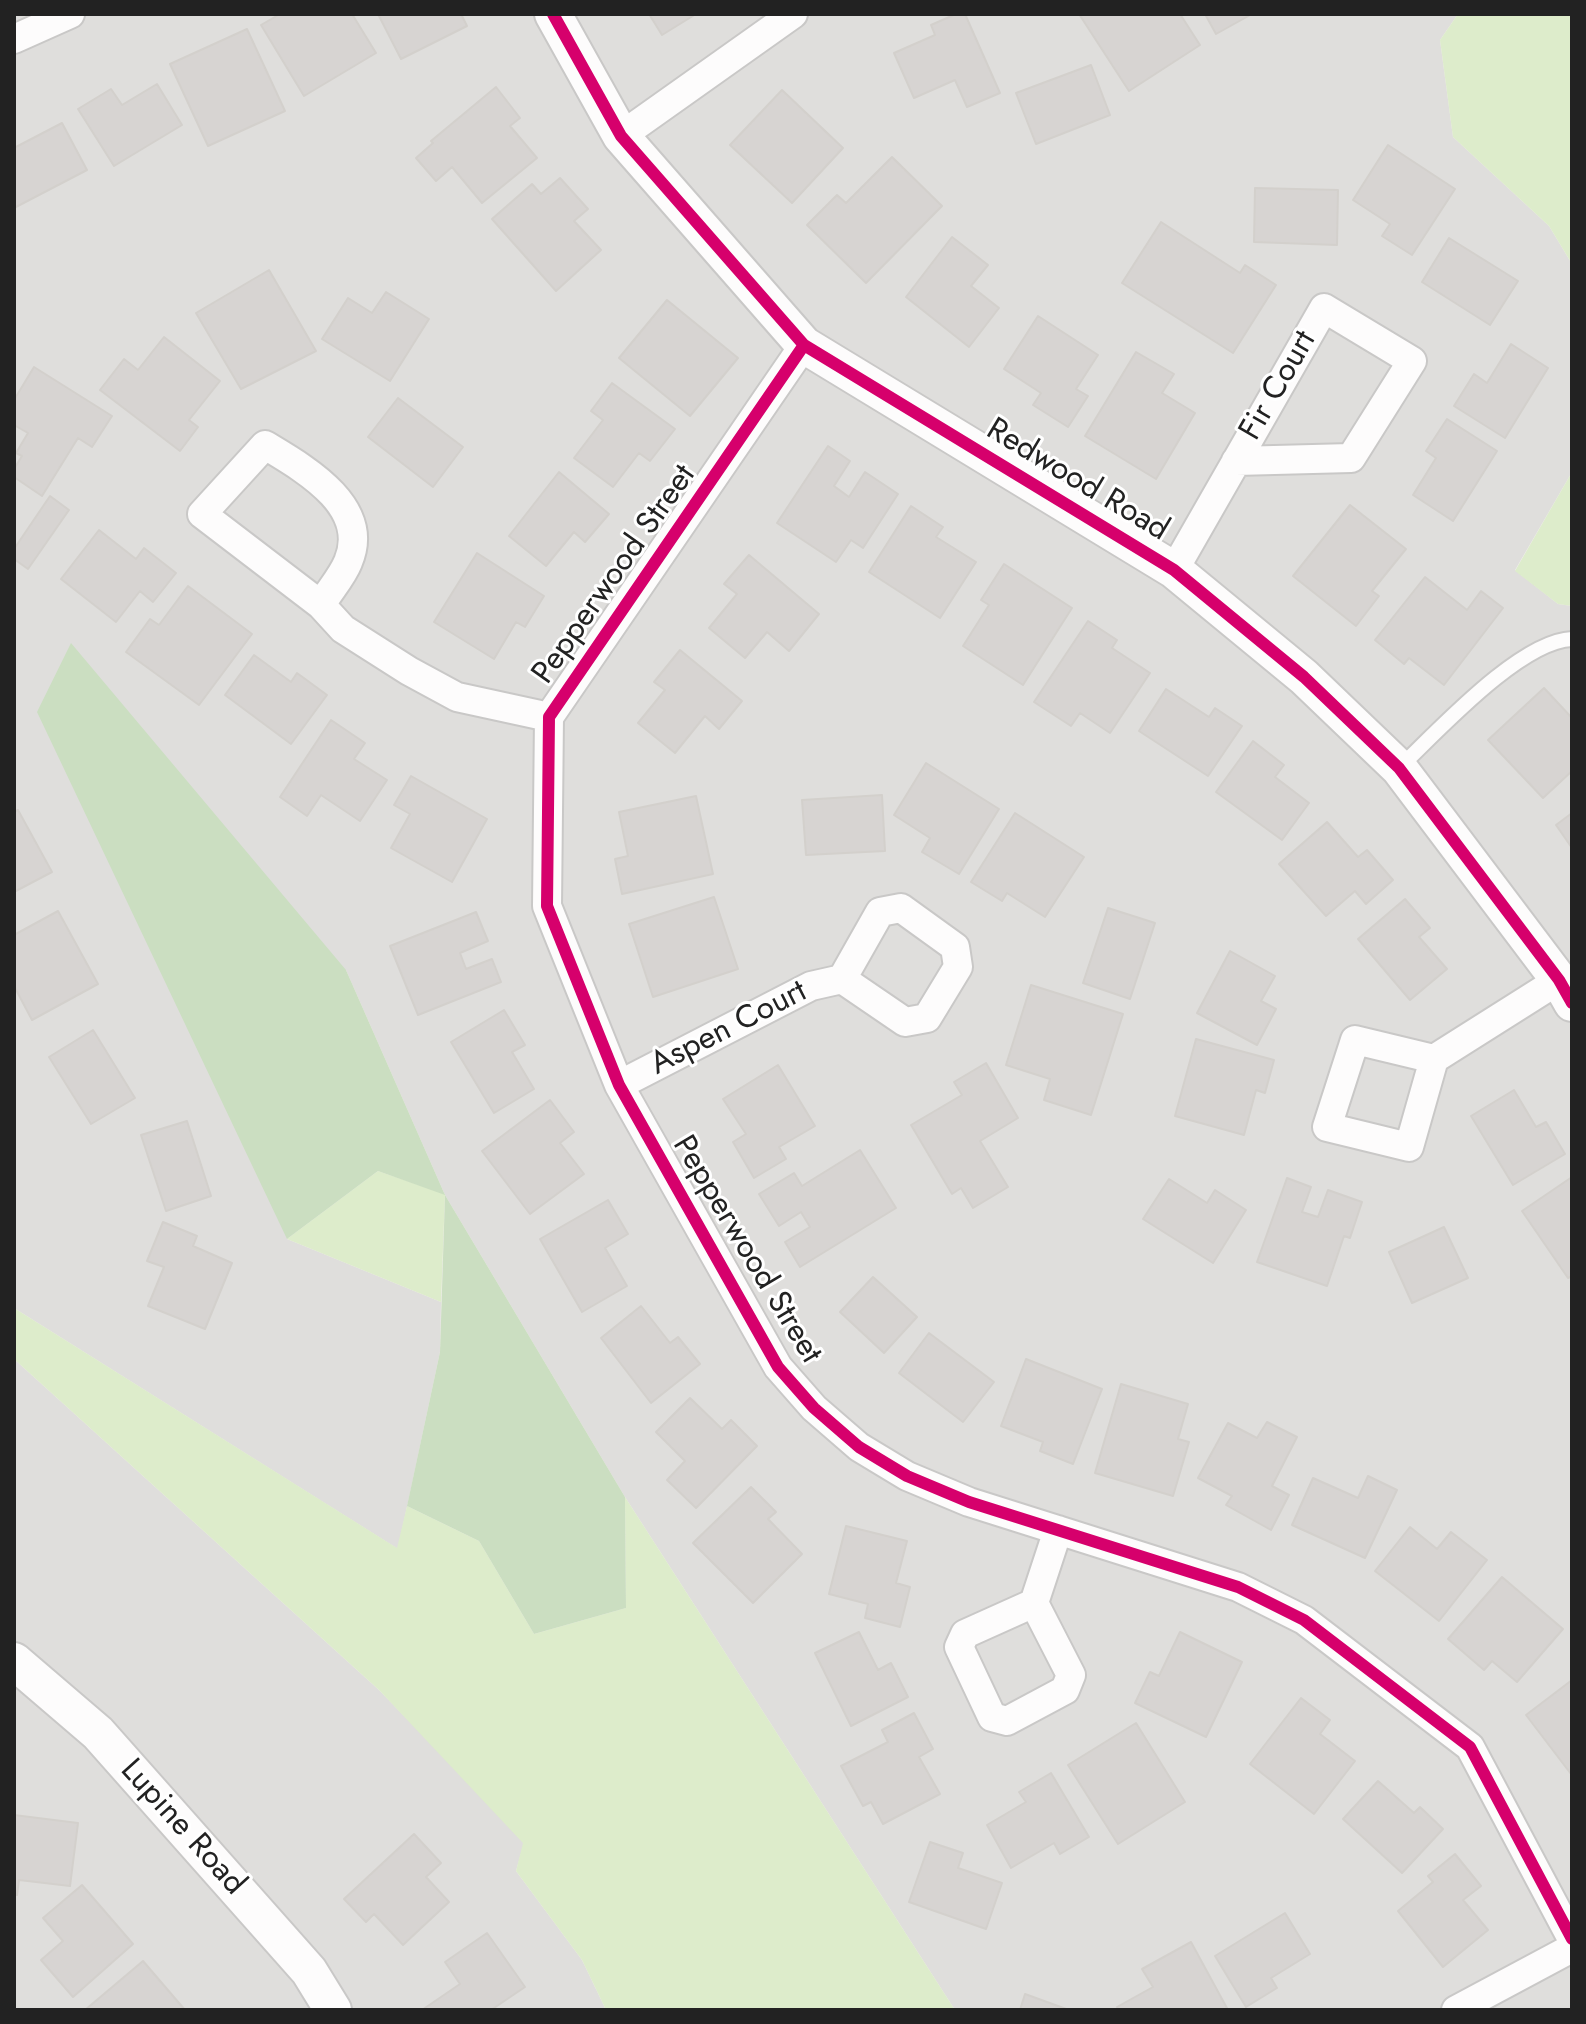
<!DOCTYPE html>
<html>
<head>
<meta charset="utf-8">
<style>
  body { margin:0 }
  #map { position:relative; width:1586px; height:2024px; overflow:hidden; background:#f0eeeb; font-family:Jost,sans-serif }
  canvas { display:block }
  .frame { position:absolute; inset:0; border:16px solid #222; pointer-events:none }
</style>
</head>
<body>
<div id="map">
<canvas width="1586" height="2024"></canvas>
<div class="frame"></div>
</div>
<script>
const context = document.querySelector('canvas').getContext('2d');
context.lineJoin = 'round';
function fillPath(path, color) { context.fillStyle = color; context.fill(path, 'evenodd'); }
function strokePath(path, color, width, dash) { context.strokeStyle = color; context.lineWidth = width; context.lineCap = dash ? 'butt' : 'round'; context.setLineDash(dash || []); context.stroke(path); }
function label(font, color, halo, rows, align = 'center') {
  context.font = font + ' Jost,sans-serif'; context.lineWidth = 6; context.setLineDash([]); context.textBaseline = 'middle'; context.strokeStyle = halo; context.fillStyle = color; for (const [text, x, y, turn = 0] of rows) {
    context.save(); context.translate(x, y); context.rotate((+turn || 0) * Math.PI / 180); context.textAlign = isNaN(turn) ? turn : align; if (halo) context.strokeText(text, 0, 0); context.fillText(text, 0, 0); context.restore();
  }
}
fillPath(new Path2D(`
  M14 14H1458L1440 40 1453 137 1549 226 1572 264V472L1515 570 1558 604 1572 606V2010H955L625 1497 445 1195 346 970 287 1239 441 1302 440 1352 398 1549 14 1308Z
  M14 1359 379 1690 461 1774 524 1843 516 1871 582 1960 606 2010H14V1691L30 1675 14 1661Z`), '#dfdedc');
fillPath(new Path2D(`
  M1458 14H1572V264L1549 226 1453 137 1440 40Z
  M1572 472V606L1558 604 1515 571Z
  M378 1171 445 1194 441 1302 287 1239Z
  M14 1308 397 1548 407 1506 479 1541 534 1634 626 1608 625 1497 955 2010H606L582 1960 516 1871 523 1843 379 1690 14 1359Z`), '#ddeccb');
fillPath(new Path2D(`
  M71 643 346 970 445 1195 625 1497 626 1608 534 1634 479 1541 407 1506 440 1352 445 1195 378 1171 287 1239 37 712Z`), '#cbdec1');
const building = new Path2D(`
  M280 14H352L376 53 304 96 261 25Z
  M378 14H461L467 26 401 59Z
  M649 14H696L662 35Z
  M956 14H965L1000 93 967 107 955 80 914 98 894 53 935 35 931 25Z
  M1079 14H1180L1200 45 1129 91Z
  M1205 14H1252L1216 34Z
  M247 29 285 111 208 146 170 64Z
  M1091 65 1110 115 1036 144 1016 93Z
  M157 84 182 125 114 166 78 109 111 89 122 105Z
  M496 87 520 118 510 126 537 158 482 203 452 167 436 181 416 158 433 143 431 141Z
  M782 90 843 148 792 203 730 145Z
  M62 123 87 170 14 208V148Z
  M1388 145 1455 189 1412 255 1382 236 1390 224 1353 200Z
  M892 157 942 206 866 283 807 225 837 195 846 203Z
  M560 178 588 209 574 221 601 250 556 291 492 219 532 184 541 194Z
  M1255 188 1338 190 1337 245 1254 242Z
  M1161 222 1240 273 1245 265 1276 285 1233 353 1122 283Z
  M952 237 988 265 971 286 999 308 969 347 906 297Z
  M1449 238 1518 281 1490 325 1422 282Z
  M269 270 316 351 241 389 196 313Z
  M386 292 429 319 390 381 322 339 348 298 372 313Z
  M667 300 738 358 690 416 619 358Z
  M1038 316 1098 355 1076 389 1088 396 1068 427 1033 405 1041 393 1004 369Z
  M164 337 220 381 189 420 198 427 180 451 100 390 124 359 138 370Z
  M1511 344 1548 368 1505 438 1454 406 1474 374 1487 383Z
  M1136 352 1174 374 1162 393 1195 413 1156 479 1085 436Z
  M34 367 112 416 92 447 78 438 42 496 14 477V469L22 456 16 453 28 433 14 425V400Z
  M612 383 675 429 650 461 639 453 613 487 574 458 603 420 591 411Z
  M398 398 463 447 433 487 368 437Z
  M1447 419 1497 451 1453 521 1413 495 1436 458 1426 451Z
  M828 446 850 461 834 486 849 497 865 472 898 494 863 548 851 540 836 562 777 523Z
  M559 472 609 514 585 542 574 532 546 566 509 536Z
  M50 496 69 510 28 569 14 559V549Z
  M1350 505 1406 549 1372 591 1379 596 1356 626 1293 576Z
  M911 506 943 527 936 537 976 562 940 618 869 572Z
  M99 530 136 559 144 548 176 573 153 602 140 591 116 622 61 579Z
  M477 553 544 596 525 627 516 622 494 659 434 622Z
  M749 555 819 614 789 651 767 632 745 658 709 628 737 594 724 584Z
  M1004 564 1072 608 1023 685 963 646 989 605 981 600Z
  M1425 577 1467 610 1481 591 1503 608 1444 685 1409 658 1404 664 1375 640Z
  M188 586 252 634 199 705 126 652 150 619 159 625Z
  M1088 621 1117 640 1112 648 1150 673 1110 733 1080 713 1071 726 1034 702Z
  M680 650 742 701 719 729 705 716 675 753 638 723 665 690 654 682Z
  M254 655 291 682 297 673 327 695 291 744 225 695Z
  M1544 688 1572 718V771L1543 798 1488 740Z
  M1166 689 1209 717 1215 708 1242 726 1208 776 1139 731Z
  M331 720 365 743 354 759 387 780 360 821 321 795 307 816 280 797Z
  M1253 741 1284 765 1275 777 1309 803 1282 840 1216 792Z
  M926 763 999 809 959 874 922 852 930 838 894 815Z
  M411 776 487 819 452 882 391 848 410 814 394 805Z
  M882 795 885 851 806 855 802 800Z
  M696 796 713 874 622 894 615 859 628 856 619 812Z
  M18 810 52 872 14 892V812Z
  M1015 813 1084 857 1045 917 1007 893 1002 901 971 882Z
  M1572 813V848L1556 825Z
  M1327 822 1358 857 1367 850 1393 880 1366 904 1355 891 1326 916 1279 864Z
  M714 897 738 969 653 997 629 924Z
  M1405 899 1430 928 1419 937 1447 969 1410 1000 1358 939Z
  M1108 908 1155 923 1130 999 1083 983Z
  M58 911 98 984 32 1020 14 986V935Z
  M476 912 488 941 460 953 466 969 492 959 501 982 418 1015 390 946Z
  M1230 951 1275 976 1261 1001 1276 1009 1257 1045 1197 1013Z
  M1031 985 1123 1014 1091 1115 1044 1100 1050 1079 1006 1065Z
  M504 1010 525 1045 512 1052 534 1089 494 1113 451 1042Z
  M93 1030 135 1098 91 1124 49 1057Z
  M1196 1039 1274 1060 1265 1093 1256 1090 1244 1135 1175 1116Z
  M986 1063 1018 1118 980 1141 1008 1187 973 1208 961 1188 952 1194 911 1125 962 1095 954 1082Z
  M778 1065 815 1126 779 1147 786 1159 754 1178 733 1142 746 1134 723 1099Z
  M1514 1090 1536 1127 1546 1122 1565 1154 1513 1185 1471 1116Z
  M550 1100 574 1132 560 1143 584 1174 530 1214 482 1151Z
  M187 1121 211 1196 166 1211 141 1135Z
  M860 1150 896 1208 800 1267 785 1242 810 1227 801 1212 779 1226 759 1194 794 1173 802 1186Z
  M1572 1177V1276L1568 1278 1522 1211Z
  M1287 1178 1311 1187 1302 1212 1318 1217 1328 1190 1362 1202 1350 1238 1344 1236 1327 1286 1257 1262Z
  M1169 1179 1207 1203 1215 1190 1246 1210 1213 1263 1143 1219Z
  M608 1200 628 1234 605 1248 627 1286 582 1312 540 1239Z
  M163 1222 197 1236 193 1246 232 1263 205 1329 148 1306 164 1267 147 1261Z
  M1444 1227 1468 1278 1412 1303 1389 1252Z
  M873 1277 917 1317 884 1353 840 1312Z
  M641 1306 670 1343 678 1337 700 1364 651 1403 601 1338Z
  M929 1333 994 1382 963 1422 899 1373Z
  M1026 1359 1102 1389 1073 1464 1040 1451 1043 1442 1001 1426Z
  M1121 1384 1188 1404 1178 1439 1189 1442 1173 1496 1095 1473Z
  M690 1398 722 1429 731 1420 757 1446 696 1508 667 1480 685 1461 656 1432Z
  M1267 1422 1297 1437 1272 1486 1289 1495 1271 1530 1226 1505 1232 1496 1198 1478 1228 1423 1257 1438Z
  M1368 1476 1397 1490 1365 1558 1292 1525 1313 1478 1358 1498Z
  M751 1487 776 1512 768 1519 802 1554 753 1603 693 1543Z
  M846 1526 907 1541 896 1583 910 1587 900 1627 865 1618 868 1604 829 1594Z
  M1410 1527 1437 1549 1451 1532 1487 1560 1439 1621 1375 1571Z
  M1502 1577 1563 1629 1517 1682 1492 1661 1484 1670 1448 1639Z
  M859 1632 878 1670 891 1663 908 1697 851 1726 815 1653Z
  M1180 1632 1242 1662 1206 1737 1135 1703 1150 1672 1159 1676Z
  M1572 1680V1773L1571 1774 1526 1715Z
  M1301 1698 1330 1720 1320 1734 1355 1761 1314 1814 1250 1764Z
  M914 1713 933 1749 919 1757 940 1794 883 1824 871 1802 863 1806 841 1766 888 1742 882 1730Z
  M1136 1723 1185 1802 1118 1844 1068 1765Z
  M1051 1773 1089 1837 1060 1854 1054 1843 1011 1868 987 1825 1026 1802 1019 1792Z
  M1378 1781 1414 1813 1420 1807 1443 1829 1402 1873 1343 1819Z
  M14 1815 78 1823 70 1886 19 1880 17 1895 14 1894Z
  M414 1834 441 1863 426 1877 449 1902 403 1945 374 1914 366 1922 344 1899Z
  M930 1842 963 1853 958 1868 1002 1883 986 1929 909 1902Z
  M1455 1854 1481 1886 1463 1900 1488 1930 1443 1967 1398 1911 1433 1882 1428 1876Z
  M82 1885 133 1944 73 1997 41 1960 63 1941 43 1918Z
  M1285 1913 1310 1954 1271 1978 1277 1988 1246 2007 1215 1956Z
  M487 1933 525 1987 491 2010H422L460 1984 445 1962Z
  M1191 1942 1228 2010H1119L1117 2007 1153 1987 1142 1969Z
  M143 1961 185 2010H85Z
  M1025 1994 1069 2010H1020Z`);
fillPath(building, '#d7d4d2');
strokePath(building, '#d3d0cc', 2);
const service = new Path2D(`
  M1399 768C1438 731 1520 641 1572 639`);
const minor = new Path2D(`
  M14 39 70 14
  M621 136 793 14
  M804 345 549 717 547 906 619 1085 778 1367 814 1408 859 1447 907 1476 969 1502 1238 1587 1304 1620 1470 1747 1572 1939
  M1174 570 1324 308 1412 361 1351 458 1236 461
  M321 605C329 591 342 577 348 562 372 506 303 468 265 445L202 514 321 605 343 629 409 671 457 697 549 717
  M1434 1059 1409 1147 1327 1127 1355 1040 1434 1059 1559 980
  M619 1085 811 986 842 979 880 912 901 908 955 947 958 967 927 1018 905 1022 842 979
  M1034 1603 965 1634 959 1647 992 1717 1007 1721 1065 1690 1071 1675 1034 1603 1058 1530
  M1456 2010 1572 1948`);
const tertiary = new Path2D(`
  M553 14 621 136 804 345 1174 570 1304 677 1399 768 1559 980 1572 1003
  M14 1661 98 1733 309 1971 333 2010`);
strokePath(service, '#c9c8c7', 18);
strokePath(minor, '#c9c8c7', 32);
strokePath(tertiary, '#c9c8c7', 40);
strokePath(service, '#fdfcfc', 14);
strokePath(minor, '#fdfcfc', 28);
strokePath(tertiary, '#fdfcfc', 36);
strokePath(new Path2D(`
  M553 14 621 136 804 345 1174 570 1304 677 1399 768 1559 980 1572 1003
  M804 345 549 717 547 906 619 1085 778 1367 814 1408 859 1447 907 1476 969 1502 1238 1587 1304 1620 1470 1747 1572 1939`), '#d6006c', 12);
label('32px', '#222', '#fff', [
  ["Fir Court",1279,386,-60],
  ["Redwood Road",1077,481,31],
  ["Pepperwood Street",615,575,-55],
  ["Aspen Court",729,1029,-27],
  ["Pepperwood Street",746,1250,59],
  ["Lupine Road",182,1828,48]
]);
</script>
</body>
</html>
